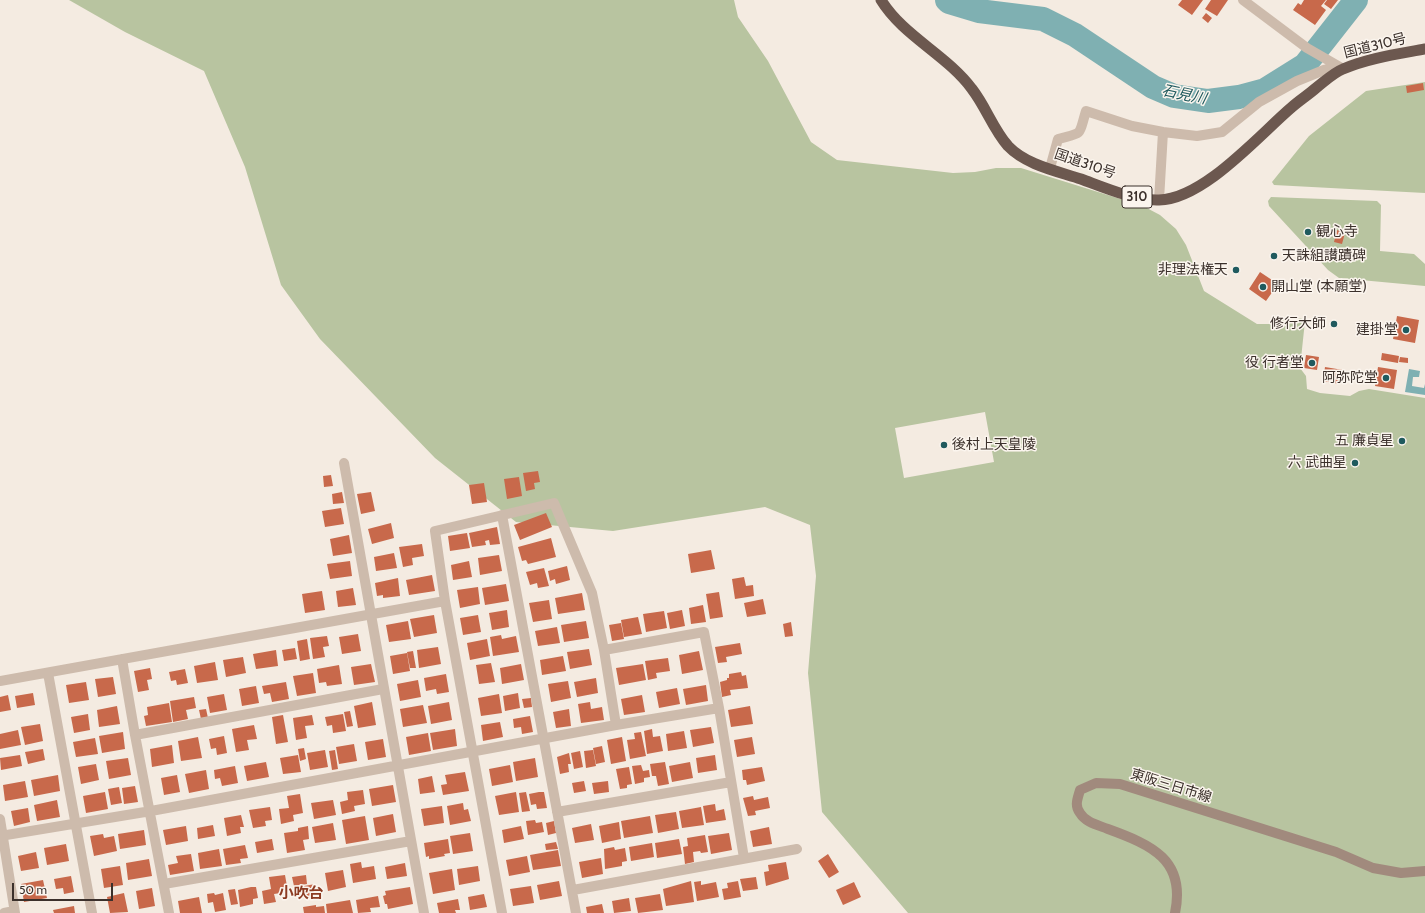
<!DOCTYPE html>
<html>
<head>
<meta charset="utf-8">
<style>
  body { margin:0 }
  #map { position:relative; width:1425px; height:913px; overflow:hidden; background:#f4ebe1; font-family:Cabin,sans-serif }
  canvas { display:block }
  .scale { position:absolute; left:12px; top:883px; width:101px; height:18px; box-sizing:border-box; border:2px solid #3b302b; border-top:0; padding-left:5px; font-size:12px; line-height:14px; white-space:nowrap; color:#3b302b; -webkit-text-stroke:3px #fbf5ee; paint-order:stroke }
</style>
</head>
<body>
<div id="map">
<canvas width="1425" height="913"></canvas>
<div class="scale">50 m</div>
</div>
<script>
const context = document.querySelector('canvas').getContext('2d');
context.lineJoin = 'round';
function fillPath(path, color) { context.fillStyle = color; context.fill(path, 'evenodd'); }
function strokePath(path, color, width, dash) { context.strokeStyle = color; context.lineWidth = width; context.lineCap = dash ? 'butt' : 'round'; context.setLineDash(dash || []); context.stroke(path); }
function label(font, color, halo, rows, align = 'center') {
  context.font = font + ' Cabin,"Noto Sans JP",sans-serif'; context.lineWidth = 3; context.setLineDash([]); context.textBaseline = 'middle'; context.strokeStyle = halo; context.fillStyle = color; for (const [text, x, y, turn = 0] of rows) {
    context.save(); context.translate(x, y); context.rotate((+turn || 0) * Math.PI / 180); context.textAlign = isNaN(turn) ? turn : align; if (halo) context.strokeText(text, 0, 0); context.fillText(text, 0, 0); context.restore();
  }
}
fillPath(new Path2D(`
  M69 0H734L738 17 768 61 811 142 837 160 953 173 975 172 996 168H1021L1143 206 1160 215 1176 229 1186 245 1204 291 1257 324H1271L1287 319 1301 318 1305 321 1300 368 1306 376 1307 389 1320 393 1350 396 1359 391 1369 389 1425 398V913H908L822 812 808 673 816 576 810 525 765 507 613 531 516 522 435 458 320 339 281 285 245 167 204 71 125 32ZM985 412 994 462 904 478 895 428Z
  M1425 82V193L1274 185 1272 182 1309 136 1366 91Z
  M1271 197 1377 201 1381 205 1380 251 1414 254 1425 264V286L1339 278 1328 270 1269 206 1268 201Z`), '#b8c4a0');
fillPath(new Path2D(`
  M1409 369 1420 371 1419 377H1413L1412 386 1424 388 1425 384V395L1405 392Z`), '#7fb0b2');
strokePath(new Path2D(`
  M947 0 949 2 979 11 1043 19 1075 35 1153 87 1174 96 1208 101 1239 97 1265 90 1305 65 1356 0`), '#7fb0b2', 24);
fillPath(new Path2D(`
  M1182 0H1203L1192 15 1178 5Z
  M1211 0H1228L1217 16 1205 9Z
  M1304 0H1326L1321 6 1326 10 1315 25 1293 10 1298 3 1301 5Z
  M1327 0H1338L1331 9 1324 4Z
  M1206 13 1212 18 1208 23 1202 18Z
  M1423 83 1424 90 1407 93 1406 86Z
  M1337 230 1345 233 1342 244 1334 242Z
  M1260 272 1278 284 1266 301 1249 289Z
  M1397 316 1419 320 1415 343 1393 339Z
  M1382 353 1399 356 1398 363 1381 360Z
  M1306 355 1319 357 1317 370 1304 368Z
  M1400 357 1408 358V363L1399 362Z
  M1325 367 1343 370 1340 384 1323 381Z
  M1378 367 1397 370 1394 389 1375 386Z
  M538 471 540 482 534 483 535 489 526 491 523 473Z
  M331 475 333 486 324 487 323 476Z
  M519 477 522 496 507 499 504 479Z
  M484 483 487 502 472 504 469 485Z
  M342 492 344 503 333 504 332 494Z
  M371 492 375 511 361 514 357 494Z
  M341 508 344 524 325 527 322 511Z
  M546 513 552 527 520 540 514 525Z
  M391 523 394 538 372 544 368 529Z
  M497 527 500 544 490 545 489 540 485 541 486 545 472 547 469 533Z
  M467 533 470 548 450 551 448 536Z
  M349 535 352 553 333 556 330 539Z
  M551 538 556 557 528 564 526 560 522 561 518 547Z
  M422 544 424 556 412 558 413 565 403 567 399 547Z
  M711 550 715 569 691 573 688 554Z
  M394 553 397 568 376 571 374 557Z
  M499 555 502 571 480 575 478 558Z
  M350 561 352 576 330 579 327 564Z
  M469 561 472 577 453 580 451 565Z
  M567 566 570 580 556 584 555 579 550 581 548 571Z
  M544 568 549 586 538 588 537 583 530 585 526 572Z
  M432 575 435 591 409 595 406 580Z
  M744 577 746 586 753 585 754 596 735 599 732 579Z
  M398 578 400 596 383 598V595L377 596 375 583Z
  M506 584 509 601 485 605 482 588Z
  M478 587 480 604 460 608 457 590Z
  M353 588 356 605 338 607 336 591Z
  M322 591 325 610 305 613 302 594Z
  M719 592 723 617 710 619 706 594Z
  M582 593 585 610 558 614 555 598Z
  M763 599 766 614 747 617 744 603Z
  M549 600 552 619 533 622 529 603Z
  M703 605 706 622 691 624 689 608Z
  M507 610 509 627 492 630 489 613Z
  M682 610 685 626 670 629 667 613Z
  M664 611 667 628 646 632 643 614Z
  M434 615 437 633 414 637 410 619Z
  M478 615 481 632 463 635 460 618Z
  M638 617 642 634 624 637 621 620Z
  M408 621 411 639 389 642 386 625Z
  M586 621 589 638 564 642 561 625Z
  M791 622 793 636 785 637 783 624Z
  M621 623 624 639 612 641 609 625Z
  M557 627 560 643 538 646 535 631Z
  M358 634 361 651 342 654 339 637Z
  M501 635 502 639 516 636 519 652 493 656 490 637Z
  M327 636 329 646 323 647 325 657 313 659 310 638Z
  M307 639 310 659 300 661 297 641Z
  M487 639 490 656 470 660 467 643Z
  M740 643 742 654 726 657 727 662 718 663 715 647Z
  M438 647 441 664 419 668 417 650Z
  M295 648 297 659 284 661 282 650Z
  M589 649 592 665 570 669 567 652Z
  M276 650 278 666 256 669 253 654Z
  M413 651 416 668H410L407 652Z
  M699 651 703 670 682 674 679 655Z
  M407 653 410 671 393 674 390 656Z
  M563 656 566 671 542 675 540 660Z
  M243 657 246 673 226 677 223 660Z
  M668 658 670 671 656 673 657 678 648 680 645 661Z
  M215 662 218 680 197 683 194 666Z
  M491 663 495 682 479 684 476 665Z
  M371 664 375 682 354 685 351 667Z
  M521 664 524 680 502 684 500 668Z
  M643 664 646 680 619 685 616 668Z
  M339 665 342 684 327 686 326 682 319 683 317 669Z
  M150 668 152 679 147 680 149 690 138 692 134 671Z
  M185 669 188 683 177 685 176 680 171 681 169 672Z
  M741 672 742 676 746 675 748 688 730 690 731 695 722 697 720 682 727 680V678H729V674Z
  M313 673 316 693 297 696 293 676Z
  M446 674 449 692 437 694 436 689 426 691 424 678Z
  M113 677 116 694 98 697 95 679Z
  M596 678 598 693 577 697 574 682Z
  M418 680 421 697 400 701 397 684Z
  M568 681 571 698 551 702 548 684Z
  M86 682 89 700 69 703 66 685Z
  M286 682 289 699 272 702 270 693 264 694 262 686Z
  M706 685 708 701 686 705 683 689Z
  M256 686 259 703 242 706 239 689Z
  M677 688 680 704 659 708 656 692Z
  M33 693 35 705 17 708 15 696Z
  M518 693 520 708 505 711 503 696Z
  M224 694 227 710 210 713 207 697Z
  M499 694 502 713 481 716 478 698Z
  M8 695 11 710 0 712V697Z
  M642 695 645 712 624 715 621 699Z
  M194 697 196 708 186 710 188 719 173 722 170 701Z
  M531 698 532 707 524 708 522 699Z
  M372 702 376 725 358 728 354 706Z
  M449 702 452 720 431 724 428 706Z
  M590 702 591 709 602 707 604 720 581 723 578 704Z
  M169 703 172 722 146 726 144 716 148 715 147 707Z
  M423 705 427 723 403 727 400 709Z
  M117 706 120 724 99 727 97 710Z
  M750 706 753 724 731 727 728 710Z
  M206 709 208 718 201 719 199 710Z
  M569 709 571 726 556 728 553 712Z
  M350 711 353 726 347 727 344 712Z
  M88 714 90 730 74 733 71 717Z
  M343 714 346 731 333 733 332 725 327 726 325 717Z
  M283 715 288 742 276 744 272 717Z
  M312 715 314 725 305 726 307 738 296 740 293 718Z
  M530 716 533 732 522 734 521 727 514 728 513 719Z
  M500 722 503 737 483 741 481 725Z
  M40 724 43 741 25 745 21 727Z
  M254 725 257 739 247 740 249 750 236 752 232 729Z
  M711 727 714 743 693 747 690 730Z
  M455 729 457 746 433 750 430 733Z
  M652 729 653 737 660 736 663 751 647 754 644 731Z
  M18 730 21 745 0 749V734Z
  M684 731 687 748 668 751 666 734Z
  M123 732 125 749 102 753 99 736Z
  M641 732 646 756 630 759 627 740 635 739 634 733Z
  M428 733 431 751 409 755 406 737Z
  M224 736 227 753 217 755 216 748 211 749 209 739Z
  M198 737 202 758 181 761 178 741Z
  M622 737 626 761 611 764 607 740Z
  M752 737 755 754 737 757 734 740Z
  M95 738 98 754 76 757 73 742Z
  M383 739 386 757 368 760 365 742Z
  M354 744 357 761 339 764 336 747Z
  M172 745 174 763 152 767 150 749Z
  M602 746 605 762 596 764 593 748Z
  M304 748 306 759 300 761 298 749Z
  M43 749 45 760 28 764 25 752Z
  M325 750 328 767 310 770 307 753Z
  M335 750 338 769 332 770 329 751Z
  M593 750 596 766 586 768 584 751Z
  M580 751 583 767 574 769 571 753Z
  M569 753 571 764H568L569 772 560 774 557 757Z
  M20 755 22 766 1 770 0 758Z
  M298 755 301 772 283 774 280 758Z
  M715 755 717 770 698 773 696 758Z
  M128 758 131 775 109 779 106 761Z
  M535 758 538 777 516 781 513 762Z
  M266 762 269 777 247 781 244 766Z
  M665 762 669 784 658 786 656 776H652L650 764Z
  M690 762 693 778 672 782 669 766Z
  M96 764 99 780 81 784 78 767Z
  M510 765 513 782 492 786 489 769Z
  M641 765 643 771 649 770 650 777 644 778V782L635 784 632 766Z
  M235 766 238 783 222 786 220 778 215 779 214 770Z
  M629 767 632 784 627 785V788L620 789 616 769Z
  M762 767 765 781 747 785 746 780H743L742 770Z
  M206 770 209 789 189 793 185 774Z
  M465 772 469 791 443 795 441 785 447 784 445 775Z
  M58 775 60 791 34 796 31 780Z
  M177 775 180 792 164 795 161 778Z
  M432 776 435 792 420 794 418 779Z
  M25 781 28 797 5 801 3 785Z
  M584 781 586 791 574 793 572 783Z
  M608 781 609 792 594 794 592 783Z
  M393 785 396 802 372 806 369 789Z
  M135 786 138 802 124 804 122 788Z
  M119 787 122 803 111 805 108 789Z
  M363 790 365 804 354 806 355 811 342 814 340 802 348 800 347 792Z
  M105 792 108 809 86 813 83 796Z
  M516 792 519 812 499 815 495 796Z
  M526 792 530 811 522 812 519 793Z
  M539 792H544L547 808 537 809 536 804 531 805 529 794Z
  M300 794 303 813 293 815 294 821 281 824 279 809 289 808 287 796Z
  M753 796 754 800 768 797 770 808 755 811 756 815 748 816 743 798Z
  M57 800 60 817 37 821 34 805Z
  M333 800 336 815 314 819 311 803Z
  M463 803 464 810 468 809 471 821 450 825 447 806Z
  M715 804 716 811 724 809 726 820 706 823 703 806Z
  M442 806 444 823 424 826 421 809Z
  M270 807 272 820 265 821 266 826 253 828 249 810Z
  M701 807 704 825 682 828 679 811Z
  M28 808 30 822 14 826 11 811Z
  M676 812 679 829 658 833 655 815Z
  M393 814 396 832 376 836 373 818Z
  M241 815 244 827H240L241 833 227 836 224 818Z
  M365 816 369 840 346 844 342 820Z
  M650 816 653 833 624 838 621 821Z
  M535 820 536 823 542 822 544 832 528 835 526 821Z
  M554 821 556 833 548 835 546 823Z
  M619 822 621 839 602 843 599 826Z
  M333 823 336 840 315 843 312 827Z
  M591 824 594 840 575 843 572 828Z
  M213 825 215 836 198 839 197 828Z
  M186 826 188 841 166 845 163 830Z
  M308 826 309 839 303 840 305 850 287 853 284 833 298 831V828Z
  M521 826 524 839 504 843 502 830Z
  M769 827 772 844 753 847 750 831Z
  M144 830 146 845 120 849 118 834Z
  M470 833 473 851 453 854 450 836Z
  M729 833 732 850 711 854 708 836Z
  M103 834 104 838 114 836 117 851 94 856 90 836Z
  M705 835 708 852 701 853 700 851 693 852 694 862 685 864 683 847 688 846 687 838Z
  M272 839 274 850 257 853 255 842Z
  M448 839 450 853 444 854 445 856 429 859V856L426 857 424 843Z
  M679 839 682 854 657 858 655 843Z
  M556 842 558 849 546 850 545 844Z
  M652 843 654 857 631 861 629 847Z
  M66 844 69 861 47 865 44 848Z
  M245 845 248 858 240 859 241 863 226 865 223 849Z
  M614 847 615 850 625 848 627 861 622 862V866L605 869 604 849Z
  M219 849 222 866 200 869 198 853Z
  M558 850 561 866 533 870 530 855Z
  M36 852 39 868 21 871 18 856Z
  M191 854 194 871 170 875 168 865 178 863 176 856Z
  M828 854 839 872 829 878 818 861Z
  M527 856 530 872 509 876 506 860Z
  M601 858 603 874 582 878 579 862Z
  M149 859 152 876 128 880 126 863Z
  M361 862 362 868 374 866 376 879 353 883 350 864Z
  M786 862 789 879 766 886 764 872 769 871 768 865Z
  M405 863 407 876 387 879 385 867Z
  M120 866 123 885 104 888 101 869Z
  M478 866 480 881 459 885 457 869Z
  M452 869 455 890 433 894 429 873Z
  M343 870 346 887 328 891 325 873Z
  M285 875 288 892 274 894 276 902 264 904 262 891 271 889 269 877Z
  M306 875 307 884 294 886 292 877Z
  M71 876 74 892 64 894 63 888 56 889 54 879Z
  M756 877 758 889 743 891 740 879Z
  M43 880 47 898 24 902 21 884Z
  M559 881 562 896 540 900 537 885Z
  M691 881 694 902 666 906 663 889Z
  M701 881V885L716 882 719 897 697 901 694 882Z
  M738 881 741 897 724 900 722 889 728 888 727 883Z
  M854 882 861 897 843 905 836 890Z
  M315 884 317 894 301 897 299 887Z
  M531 886 534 903 513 906 510 889Z
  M251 887H256L258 898 253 899V904L240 907 238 890Z
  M410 887 413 904 388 909 387 904H385L383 896 386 895 385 891Z
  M152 888 155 906 139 909 136 891Z
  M235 889 238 904 231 905 228 890Z
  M124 893 128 912 110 913 107 897Z
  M214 893 215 895 223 893 226 910 215 912 213 902 208 903 207 894Z
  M484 894 487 907 470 910 468 897Z
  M660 894 663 910 638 913 635 898Z
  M378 896 380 907 370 908 371 912 358 913 356 900Z
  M199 897 202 913H180L178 901Z
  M629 898 631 911 614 913 612 901Z
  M458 899 460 910H455L456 913H439L437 903Z
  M350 900 353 913H327L326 904Z
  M602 904 604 913H587L586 907Z
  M316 905V907L324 906 325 913H304L303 907Z
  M74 906 75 913H54L53 910Z`), '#c8694b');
strokePath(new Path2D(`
  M1243 0 1307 48 1340 67
  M1050 168 1058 139C1084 132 1078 137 1086 111L1132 126 1163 132 1197 136 1222 132 1259 102 1297 81 1324 70 1333 68 1343 69
  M1159 200 1163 132
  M344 463 424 913
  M502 515 576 913
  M604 650 704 632 719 708 744 858
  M122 659 135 735 169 913
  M48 673 92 913
  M0 681 445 601
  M135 735 383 689
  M557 812 731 782
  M0 819 15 913
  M0 836 151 811 616 725 719 708
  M164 884 411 841
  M573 890 797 849
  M4 913 14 911
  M502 913 445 601 435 531 554 503 592 593 604 650 616 725`), '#cdbbac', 10);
strokePath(new Path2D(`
  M1175 913C1186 860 1152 845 1108 829 1098 825 1086 823 1080 813 1074 805 1078 798 1080 790L1096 783 1120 784 1336 852 1373 868 1401 873 1425 871`), '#a18a7d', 10);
strokePath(new Path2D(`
  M881 0C903 36 947 55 972 89 986 107 993 129 1008 146 1026 165 1057 171 1081 179 1103 187 1135 201 1159 200 1204 199 1259 135 1292 107 1300 100 1308 95 1316 88 1324 82 1333 73 1343 69 1368 58 1398 54 1425 49`), '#6c584f', 11);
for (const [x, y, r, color] of [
  [1308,232,4,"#1f5a5e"],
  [1274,256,4,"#1f5a5e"],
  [1236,270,4,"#1f5a5e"],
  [1263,287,4,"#1f5a5e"],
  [1334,324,4,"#1f5a5e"],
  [1406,330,4,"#1f5a5e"],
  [1312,363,4,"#1f5a5e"],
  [1386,378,4,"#1f5a5e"],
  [1402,441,4,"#1f5a5e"],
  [944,445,4,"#1f5a5e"],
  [1355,463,4,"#1f5a5e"]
]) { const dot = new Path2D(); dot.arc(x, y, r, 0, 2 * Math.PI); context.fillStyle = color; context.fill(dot); strokePath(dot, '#fbf5ee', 1.5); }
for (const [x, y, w] of [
  [1137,197,30]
]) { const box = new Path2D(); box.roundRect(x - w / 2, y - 11, w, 22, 3); context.fillStyle = '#fbf5ee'; context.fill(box); strokePath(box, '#3b302b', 1); }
label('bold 13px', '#3b302b', null, [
  ["310",1137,197]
]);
label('14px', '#3b302b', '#fbf5ee', [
  ["国道310号",1375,46,-14],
  ["国道310号",1085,164,19],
  ["東阪三日市線",1171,786,17]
]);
label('14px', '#3b302b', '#fbf5ee', [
  ["観心寺",1316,232,"left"],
  ["天誅組讃蹟碑",1282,256,"left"],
  ["非理法権天",1228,270],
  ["開山堂 (本願堂)",1271,287,"left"],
  ["修行大師",1326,324],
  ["建掛堂",1398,330],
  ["役 行者堂",1304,363],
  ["阿弥陀堂",1378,378],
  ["五 廉貞星",1394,441],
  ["後村上天皇陵",952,445,"left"],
  ["六 武曲星",1347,463]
], 'right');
label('italic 15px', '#1f5a5e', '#fbf5ee', [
  ["石見川",1184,95,12]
]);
label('bold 15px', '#8c3b22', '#fbf5ee', [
  ["小吹台",301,894]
]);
</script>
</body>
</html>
